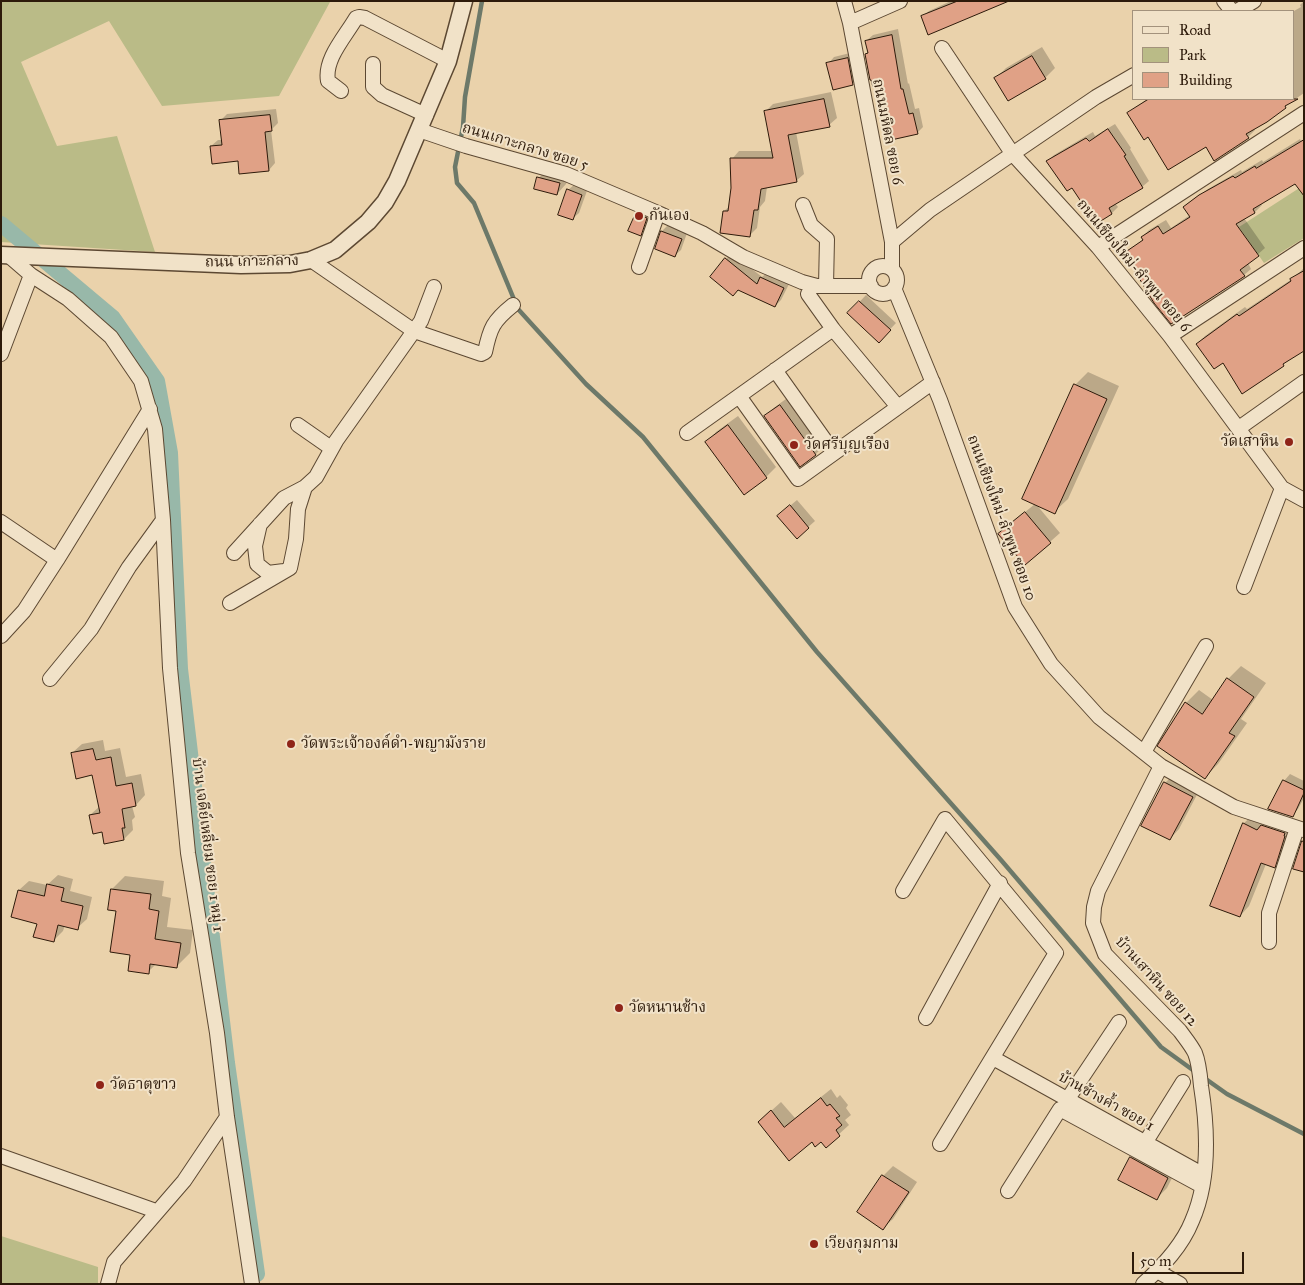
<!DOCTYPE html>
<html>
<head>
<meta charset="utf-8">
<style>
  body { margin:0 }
  #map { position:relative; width:1305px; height:1285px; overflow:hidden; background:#ead2ab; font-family:"IM FELL Great Primer",serif }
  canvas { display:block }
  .frame { position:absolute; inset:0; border:2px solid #2d1a0a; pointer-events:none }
  .legend { position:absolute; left:1132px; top:10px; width:162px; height:90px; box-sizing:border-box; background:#f1e2c8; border:1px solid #a3927c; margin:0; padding:6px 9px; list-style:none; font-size:15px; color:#2d1a0a }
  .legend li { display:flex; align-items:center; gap:10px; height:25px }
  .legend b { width:25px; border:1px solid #a3927c }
  .scale { position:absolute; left:1132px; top:1252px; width:112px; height:22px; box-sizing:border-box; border:2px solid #2d1a0a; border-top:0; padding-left:6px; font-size:15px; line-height:18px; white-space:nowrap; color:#2d1a0a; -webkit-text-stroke:4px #f1e2c8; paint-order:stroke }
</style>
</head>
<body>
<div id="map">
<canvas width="1305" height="1285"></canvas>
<div class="frame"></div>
<ul class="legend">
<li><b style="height:6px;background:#f1e2c8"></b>Road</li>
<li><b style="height:14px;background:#babb87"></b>Park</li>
<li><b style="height:14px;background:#e0a186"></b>Building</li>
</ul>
<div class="scale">50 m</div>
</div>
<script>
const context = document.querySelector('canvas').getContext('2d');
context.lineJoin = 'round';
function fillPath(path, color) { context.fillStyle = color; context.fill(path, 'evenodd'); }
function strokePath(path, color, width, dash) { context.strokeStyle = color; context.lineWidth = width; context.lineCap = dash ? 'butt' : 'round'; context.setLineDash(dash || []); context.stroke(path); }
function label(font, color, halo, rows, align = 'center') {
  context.font = font + ' "IM FELL Great Primer","Noto Serif Thai",serif'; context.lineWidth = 4; context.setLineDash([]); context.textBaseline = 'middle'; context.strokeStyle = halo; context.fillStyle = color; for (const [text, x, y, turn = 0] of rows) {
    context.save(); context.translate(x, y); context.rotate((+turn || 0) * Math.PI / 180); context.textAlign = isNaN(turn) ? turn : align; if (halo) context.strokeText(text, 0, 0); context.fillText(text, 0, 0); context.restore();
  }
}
fillPath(new Path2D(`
  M1 1H327L330 2 279 96 162 106 109 21 21 62 57 146 117 136 155 252 1 242Z
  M1304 185V238L1264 263 1239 227Z
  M1 1236 98 1267V1284H1Z`), '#babb87');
fillPath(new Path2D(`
  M951 1H1005L922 17 929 11Z
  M1304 1V93L1254 128 1255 130 1248 137 1215 159 1206 146 1149 136 1128 113 1147 99H1294V11L1301 7 1300 5Z
  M898 29 908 84 909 83 915 109 919 108 923 127 917 133 886 113 866 54 869 51 866 41 873 35Z
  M1042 47 1055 68 1045 78H996L1006 68Z
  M854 52 859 77 852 84 828 64 834 57Z
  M831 92 837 118 829 125 796 132 804 174 796 181 767 187 765 201 760 207 757 228 749 236 724 211 730 206 732 188V159L739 151H773L765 112 773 104Z
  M276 109 278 123 271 130 275 163 269 170 239 160 211 146 218 140H222L220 121 227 114Z
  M1115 124 1131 148 1130 149 1149 181 1142 187 1115 203 1118 207 1112 213 1096 223 1072 186 1048 161 1054 155 1093 132 1095 136Z
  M1300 139 1301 141 1304 139V180L1296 182 1261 203 1262 205 1255 212 1244 218 1265 248 1248 263 1251 269 1244 275 1125 253 1144 239 1142 237 1149 230 1166 220 1171 228 1190 215 1184 207 1208 189 1241 170 1242 172 1262 160 1263 162Z
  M548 168 569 174 566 184 557 194 539 178Z
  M575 184 588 188 579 213 572 219 568 190Z
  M643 207 652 212 647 228 640 234 637 214Z
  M668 225 687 233 681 250 674 256 656 249 662 231Z
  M732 253 762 277 768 272 790 282 781 300 775 306 738 289 726 259Z
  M1304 268V349L1291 357 1283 365 1223 361 1197 344 1205 336 1245 307 1247 309 1292 279Z
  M866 295 896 323 879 341 849 313Z
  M1088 372 1119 386 1068 499 1054 512 1036 504 1060 533 1025 564 1009 525 1035 504 1075 385Z
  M790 396 825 444 816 454 800 465 766 416 775 407Z
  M738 416 776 467 766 477 707 442 716 432Z
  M797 500 815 521 797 537 785 510Z
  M1241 666 1266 683 1241 719 1247 723 1218 764 1205 777 1186 703 1199 690 1213 700 1228 679Z
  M103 740 105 751 120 748 126 777 141 774 145 795 136 805 132 806 135 817 132 820 133 830 124 839 103 831 90 815 100 806 93 774 72 753 82 744Z
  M1175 773 1201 787 1179 829 1170 839 1165 783Z
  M1290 774 1304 781V798L1298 809 1292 816 1284 781Z
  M1254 814 1294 823 1284 857 1274 867 1266 864 1249 906 1240 916 1212 905 1244 823Z
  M58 875 73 879 70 891 92 897 87 919 77 928 65 925 63 931 53 941 38 923 19 890 29 881 47 885Z
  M125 876 164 881 162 896 171 898 167 927 193 930 190 953 177 966 157 963 148 972 131 954 117 910 110 909 112 889Z
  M831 1089 837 1098 840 1095 848 1105 846 1108 851 1115 845 1120 849 1125 826 1146 821 1140 812 1141 789 1159 770 1112 781 1102 795 1118Z
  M1141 1148 1177 1168 1167 1188 1157 1198 1131 1158Z
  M893 1166 917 1182 893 1219 883 1228 859 1212 883 1176Z`), '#0003');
strokePath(new Path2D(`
  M482 1 465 97 463 127 455 167 457 183 474 203 518 309 586 384 643 437 817 652 1001 860 1161 1047 1197 1073
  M1203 1077 1227 1094 1304 1134`), '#6d7969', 4.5);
strokePath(new Path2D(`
  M1 224 113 318 157 381 170 453 180 669 227 1063 257 1274`), '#98b8a9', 16);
const building = new Path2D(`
  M958 1H1009L928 35 921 16Z
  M892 35 901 89H903L909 114 913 113 918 134 891 140 885 114 881 115 875 87H873L871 80H870L865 54 868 53 865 41Z
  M1032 56 1046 79 1008 101 994 78Z
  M848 58 853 85 833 90 826 63Z
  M824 99 830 127 788 135 797 182 761 189 758 210H754L750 237 720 233 723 211H728L731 188 730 158H773L764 111Z
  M1149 99H1298L1285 106 1286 108 1267 122 1246 134 1249 138 1214 161 1206 147 1168 170 1148 137 1144 140 1127 113Z
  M270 115 272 131 265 132 269 171 239 174 238 161 212 164 210 146 222 145 219 120Z
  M1108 129 1126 155 1124 156 1143 188 1109 208 1112 214 1096 224 1072 188 1067 191 1046 161 1086 138 1089 141Z
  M1304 140V196L1295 184 1253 209 1255 213 1236 224 1259 256 1240 270 1245 276 1171 324 1154 303 1124 253 1143 240 1141 237 1158 226 1163 234 1190 217 1183 207 1199 195 1233 176 1235 178 1255 166 1256 168Z
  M537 177 560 183 557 195 534 189Z
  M567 189 582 195 573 220 558 215Z
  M636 213 647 218 641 236 628 231Z
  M661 231 682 239 675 257 655 249Z
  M725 258 757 284 760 277 784 288 775 307 738 290 733 296 710 277Z
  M1304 271V351L1283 364 1284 366 1242 394 1223 363 1214 369 1196 344 1237 314 1239 316 1291 281 1290 279Z
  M859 301 891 330 879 343 847 313Z
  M1074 384 1107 399 1055 514 1022 499Z
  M780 405 816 455 800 467 764 416Z
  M728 425 767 478 744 495 705 442Z
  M790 505 809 528 797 539 777 516Z
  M1025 512 1051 543 1025 565 998 534Z
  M1227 678 1254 697 1229 733 1235 736 1205 779 1157 746 1185 702 1202 714Z
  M93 749 96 760 111 757 116 786 132 783 136 806 122 809 125 828H122L124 840 104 844 102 832 93 834 89 815 100 813 92 775 76 779 71 753Z
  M1283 780 1304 790V793L1293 817 1268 809Z
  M1164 782 1193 797 1170 840 1141 826Z
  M1243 823 1257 830 1261 825 1285 833 1284 836H1285L1275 868 1261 863 1240 917 1210 906Z
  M1302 841 1304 842V872L1293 869Z
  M47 884 64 888 61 901 83 906 78 930 58 925 54 942 33 937 37 924 11 917 18 890 44 896Z
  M111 889 151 894 149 909 159 911 155 939 181 943 177 968 150 964 149 974 128 971 130 955 110 952 116 911 108 910Z
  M821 1098 827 1106 830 1104 840 1116 836 1118 842 1125 836 1130 840 1136 826 1148 821 1142 815 1147 812 1142 789 1161 758 1122 771 1110 784 1127Z
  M1130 1157 1168 1178 1157 1200 1118 1180Z
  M882 1175 909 1192 883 1230 857 1212Z`);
fillPath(building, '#e0a186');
strokePath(building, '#2d1a0a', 1);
const minor = new Path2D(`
  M844 1 850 23 892 242V269
  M1224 1 1232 11
  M1237 11 1254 1
  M850 23 900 1
  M942 48 1012 153 1098 247 1170 336 1282 488 1304 500
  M373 64V87L382 95 426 115
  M341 91 328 81C324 59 345 37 356 18L359 17 365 18 448 61
  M419 130 466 146 566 174 658 213 702 233 743 257 802 282 817 286H871
  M803 205 811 225 827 239 826 286
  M892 242 930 210 1096 97 1134 75
  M1098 247 1304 113
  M9 256 31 275 68 299 111 337 141 381 155 429 163 520 170 668 188 853 217 1033 227 1117 252 1284
  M311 260 414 331 481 354 485 352C490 328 493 321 513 305
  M869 280a14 14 0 1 1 28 0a14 14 0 1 1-28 0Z
  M639 267 658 213
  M894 288 940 400 1015 607 1051 664 1099 717 1161 766 1234 807 1304 830
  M808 294 833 329 898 407
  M833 329 739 396 798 479 933 382
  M1170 336 1304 248
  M1 354 31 275
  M775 370 834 453
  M298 425 331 448
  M1239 428 1304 382
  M687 433 739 396
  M1 522 57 560
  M260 524 255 546 257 564 268 573 284 571
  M234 553 284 498 305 487 316 477 336 441 421 321 434 287
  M1244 587 1282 488
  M230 603 290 568 296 539 298 509 305 487
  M1 636 24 611 57 560 150 409
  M50 679 91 629 129 567 163 520
  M1144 752 1206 646
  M903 891 945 819 1056 953 940 1144
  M1269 942V913L1297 828
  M926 1018 1000 883
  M993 1058 1204 1175
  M1067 1100 1119 1022
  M1145 1143 1183 1082
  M1 1156 156 1211
  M1008 1191 1060 1109 1202 1186
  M1157 1271 1180 1284
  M108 1284 114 1262 184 1181 227 1117
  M1143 1284C1163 1266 1182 1246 1192 1221 1210 1180 1208 1130 1201 1086 1200 1075 1199 1063 1195 1053 1191 1045 1185 1038 1180 1031L1105 954 1093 923 1094 907 1098 891 1161 766`);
const tertiary = new Path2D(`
  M1 255 241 265 290 264 311 260 335 250 368 222 385 202 397 181 448 61 464 1`);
strokePath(minor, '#5c4832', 16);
strokePath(tertiary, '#5c4832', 19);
strokePath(minor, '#f1e2c8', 14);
strokePath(tertiary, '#f1e2c8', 16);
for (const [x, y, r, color] of [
  [639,216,5,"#8f2418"],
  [1289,442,5,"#8f2418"],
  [794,445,5,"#8f2418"],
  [291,744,5,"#8f2418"],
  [619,1008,5,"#8f2418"],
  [100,1085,5,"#8f2418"],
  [814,1244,5,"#8f2418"]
]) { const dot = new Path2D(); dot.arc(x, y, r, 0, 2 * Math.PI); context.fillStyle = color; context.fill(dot); strokePath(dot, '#f1e2c8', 2); }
label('15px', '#2d1a0a', '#f1e2c8', [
  ["ถนนมหิดล ซอย 6",887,132,79],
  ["ถนนเกาะกลาง ซอย 5",525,147,17],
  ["ถนน เกาะกลาง",252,262,-1],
  ["ถนนเชียงใหม่-ลำพูน ซอย 6",1133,266,50],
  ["ถนนเชียงใหม่-ลำพูน ซอย 10",1001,518,70],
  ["บ้าน เจดีย์เหลี่ยม ซอย 1 หมู่ 1",207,845,83],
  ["บ้านเสาหิน ซอย 12",1156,982,48],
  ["บ้านช้างค้ำ ซอย 1",1106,1102,29]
]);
label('15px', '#2d1a0a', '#f1e2c8', [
  ["กันเอง",649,216],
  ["วัดเสาหิน",1279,442,"right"],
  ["วัดศรีบุญเรือง",804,445],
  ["วัดพระเจ้าองค์ดำ-พญามังราย",301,744],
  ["วัดหนานช้าง",629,1008],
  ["วัดธาตุขาว",110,1085],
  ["เวียงกุมกาม",824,1244]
], 'left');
</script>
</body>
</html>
